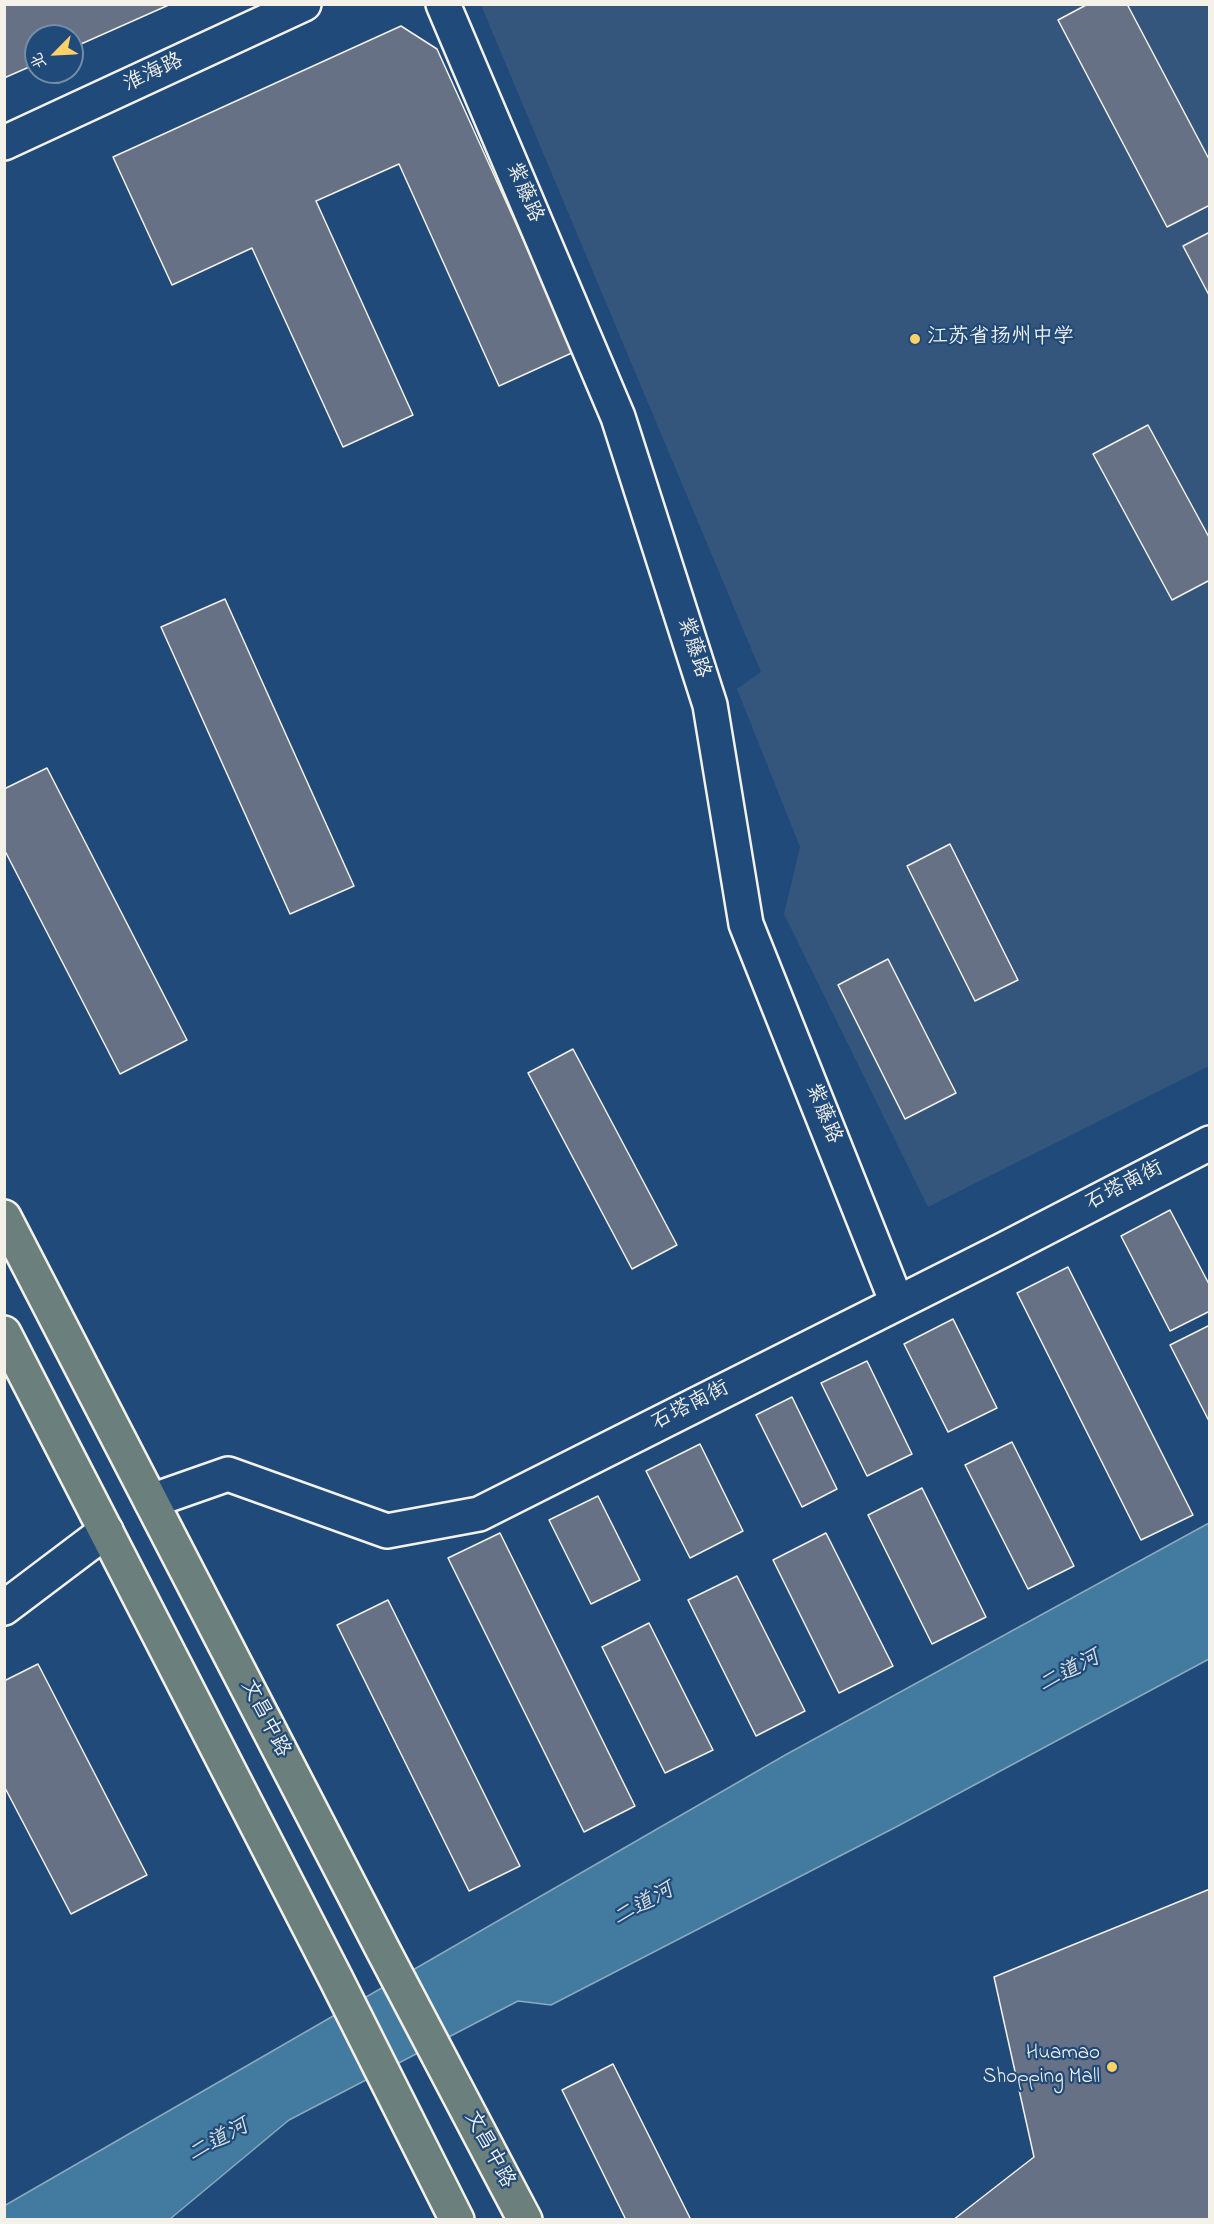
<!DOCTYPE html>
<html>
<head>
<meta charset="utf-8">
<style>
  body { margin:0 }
  #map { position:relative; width:1214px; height:2224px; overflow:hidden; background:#1f4a7a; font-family:"Indie Flower","LXGW WenKai TC",sans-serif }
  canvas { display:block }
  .frame { position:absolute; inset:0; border:6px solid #f4f1e8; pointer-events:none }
  .north { position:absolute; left:24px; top:24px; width:60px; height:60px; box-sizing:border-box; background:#1f4a7a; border:2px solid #748da6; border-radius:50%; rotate:246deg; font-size:16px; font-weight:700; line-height:24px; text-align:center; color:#f4f1e8 }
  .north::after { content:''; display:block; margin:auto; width:21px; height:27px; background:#ffd166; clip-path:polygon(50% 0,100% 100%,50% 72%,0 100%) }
</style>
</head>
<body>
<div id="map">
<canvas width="1214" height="2224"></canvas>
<div class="frame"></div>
<div class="north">北</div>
</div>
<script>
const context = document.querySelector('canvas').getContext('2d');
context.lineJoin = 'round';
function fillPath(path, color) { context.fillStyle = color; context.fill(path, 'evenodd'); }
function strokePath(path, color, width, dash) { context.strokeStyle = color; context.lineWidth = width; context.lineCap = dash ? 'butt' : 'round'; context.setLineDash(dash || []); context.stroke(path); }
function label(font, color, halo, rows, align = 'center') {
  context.font = font + ' "Indie Flower","LXGW WenKai TC",sans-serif'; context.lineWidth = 4.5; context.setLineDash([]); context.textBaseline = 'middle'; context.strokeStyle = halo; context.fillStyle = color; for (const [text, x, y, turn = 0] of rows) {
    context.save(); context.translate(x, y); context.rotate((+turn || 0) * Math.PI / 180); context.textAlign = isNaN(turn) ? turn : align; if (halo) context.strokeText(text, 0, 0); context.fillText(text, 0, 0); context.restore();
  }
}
fillPath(new Path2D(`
  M481 5H1209V1066L928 1207 784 914 800 847 737 689 761 672Z`), '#34567d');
const water = new Path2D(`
  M1209 1523V1659L896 1827 551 2005 518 2001 289 2120 170 2219H5L4 2206 787 1754Z`);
fillPath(water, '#437aa0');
strokePath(water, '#8aaabd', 1.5);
const building = new Path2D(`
  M4 4H171L72 48V36H36V64L4 78Z
  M1088 4H1127L1210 161V205L1167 227 1058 20Z
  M401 26 437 49 574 352 499 386 399 164 316 201 413 415 343 447 252 248 172 285 113 157Z
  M1210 232V297L1183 246Z
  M1148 425 1210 539V580L1172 600 1093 454Z
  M225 599 354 886 290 914 161 627Z
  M47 768 187 1040 120 1074 4 849V789Z
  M950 844 1018 980 975 1001 907 866Z
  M888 959 956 1093 905 1119 838 985Z
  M573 1049 677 1245 632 1269 528 1073Z
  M1170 1210 1210 1286V1311L1170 1331 1121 1236Z
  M1068 1267 1193 1515 1141 1540 1017 1293Z
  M953 1319 997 1408 948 1432 904 1344Z
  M1210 1325V1423L1170 1345Z
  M867 1361 912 1454 867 1476 821 1383Z
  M792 1397 837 1489 802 1507 756 1415Z
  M1012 1442 1074 1566 1028 1589 965 1465Z
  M700 1444 743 1531 690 1558 646 1471Z
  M922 1488 986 1617 932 1644 868 1515Z
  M598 1496 640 1580 591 1604 549 1520Z
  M500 1533 635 1806 584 1832 448 1558Z
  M826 1533 893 1666 839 1693 773 1560Z
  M737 1576 805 1711 756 1736 688 1600Z
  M388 1600 520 1866 469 1891 337 1625Z
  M649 1623 713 1750 665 1773 602 1647Z
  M38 1664 147 1875 71 1914 4 1786V1681Z
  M1210 1889V2220H953L1034 2157 994 1977Z
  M613 2064 691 2220H626L562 2090Z`);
fillPath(building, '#667185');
strokePath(building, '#f4f1e8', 1.5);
const minor = new Path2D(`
  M443 4 618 417 710 705 746 924 897 1303
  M151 1501 228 1474 387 1531 479 1514 1001 1251 1210 1143
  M4 1608 106 1531`);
const secondary = new Path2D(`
  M4 143 304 4`);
const primary = new Path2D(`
  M4 1217 383 1950 525 2220
  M4 1333 335 1977 457 2220`);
strokePath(minor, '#f4f1e8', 38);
strokePath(secondary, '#f4f1e8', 38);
strokePath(primary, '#f4f1e8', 38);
strokePath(minor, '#1f4a7a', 33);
strokePath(secondary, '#1f4a7a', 33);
strokePath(primary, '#6b7f7c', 33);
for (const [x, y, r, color] of [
  [915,339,6,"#ffd166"],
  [1112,2067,6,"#ffd166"]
]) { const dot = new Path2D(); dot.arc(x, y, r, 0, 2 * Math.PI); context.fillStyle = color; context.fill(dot); strokePath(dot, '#1f4a7a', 2); }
label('21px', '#f4f1e8', '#1f4a7a', [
  ["淮海路",154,74,-25],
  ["紫藤路",523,193,67],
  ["紫藤路",692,648,72],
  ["紫藤路",822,1114,68],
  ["石塔南街",1125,1187,-27],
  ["石塔南街",691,1407,-27],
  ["文昌中路",264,1719,63],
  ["文昌中路",488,2150,62]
]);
label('21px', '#f4f1e8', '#1f4a7a', [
  ["江苏省扬州中学",927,339],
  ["Huamao",1100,2055,"right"],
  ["Shopping Mall",1100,2079,"right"]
], 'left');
label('italic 22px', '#d9dfdd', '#1f4a7a', [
  ["二道河",1070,1673,-28],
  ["二道河",644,1906,-29],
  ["二道河",219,2142,-29]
]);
</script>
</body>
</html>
